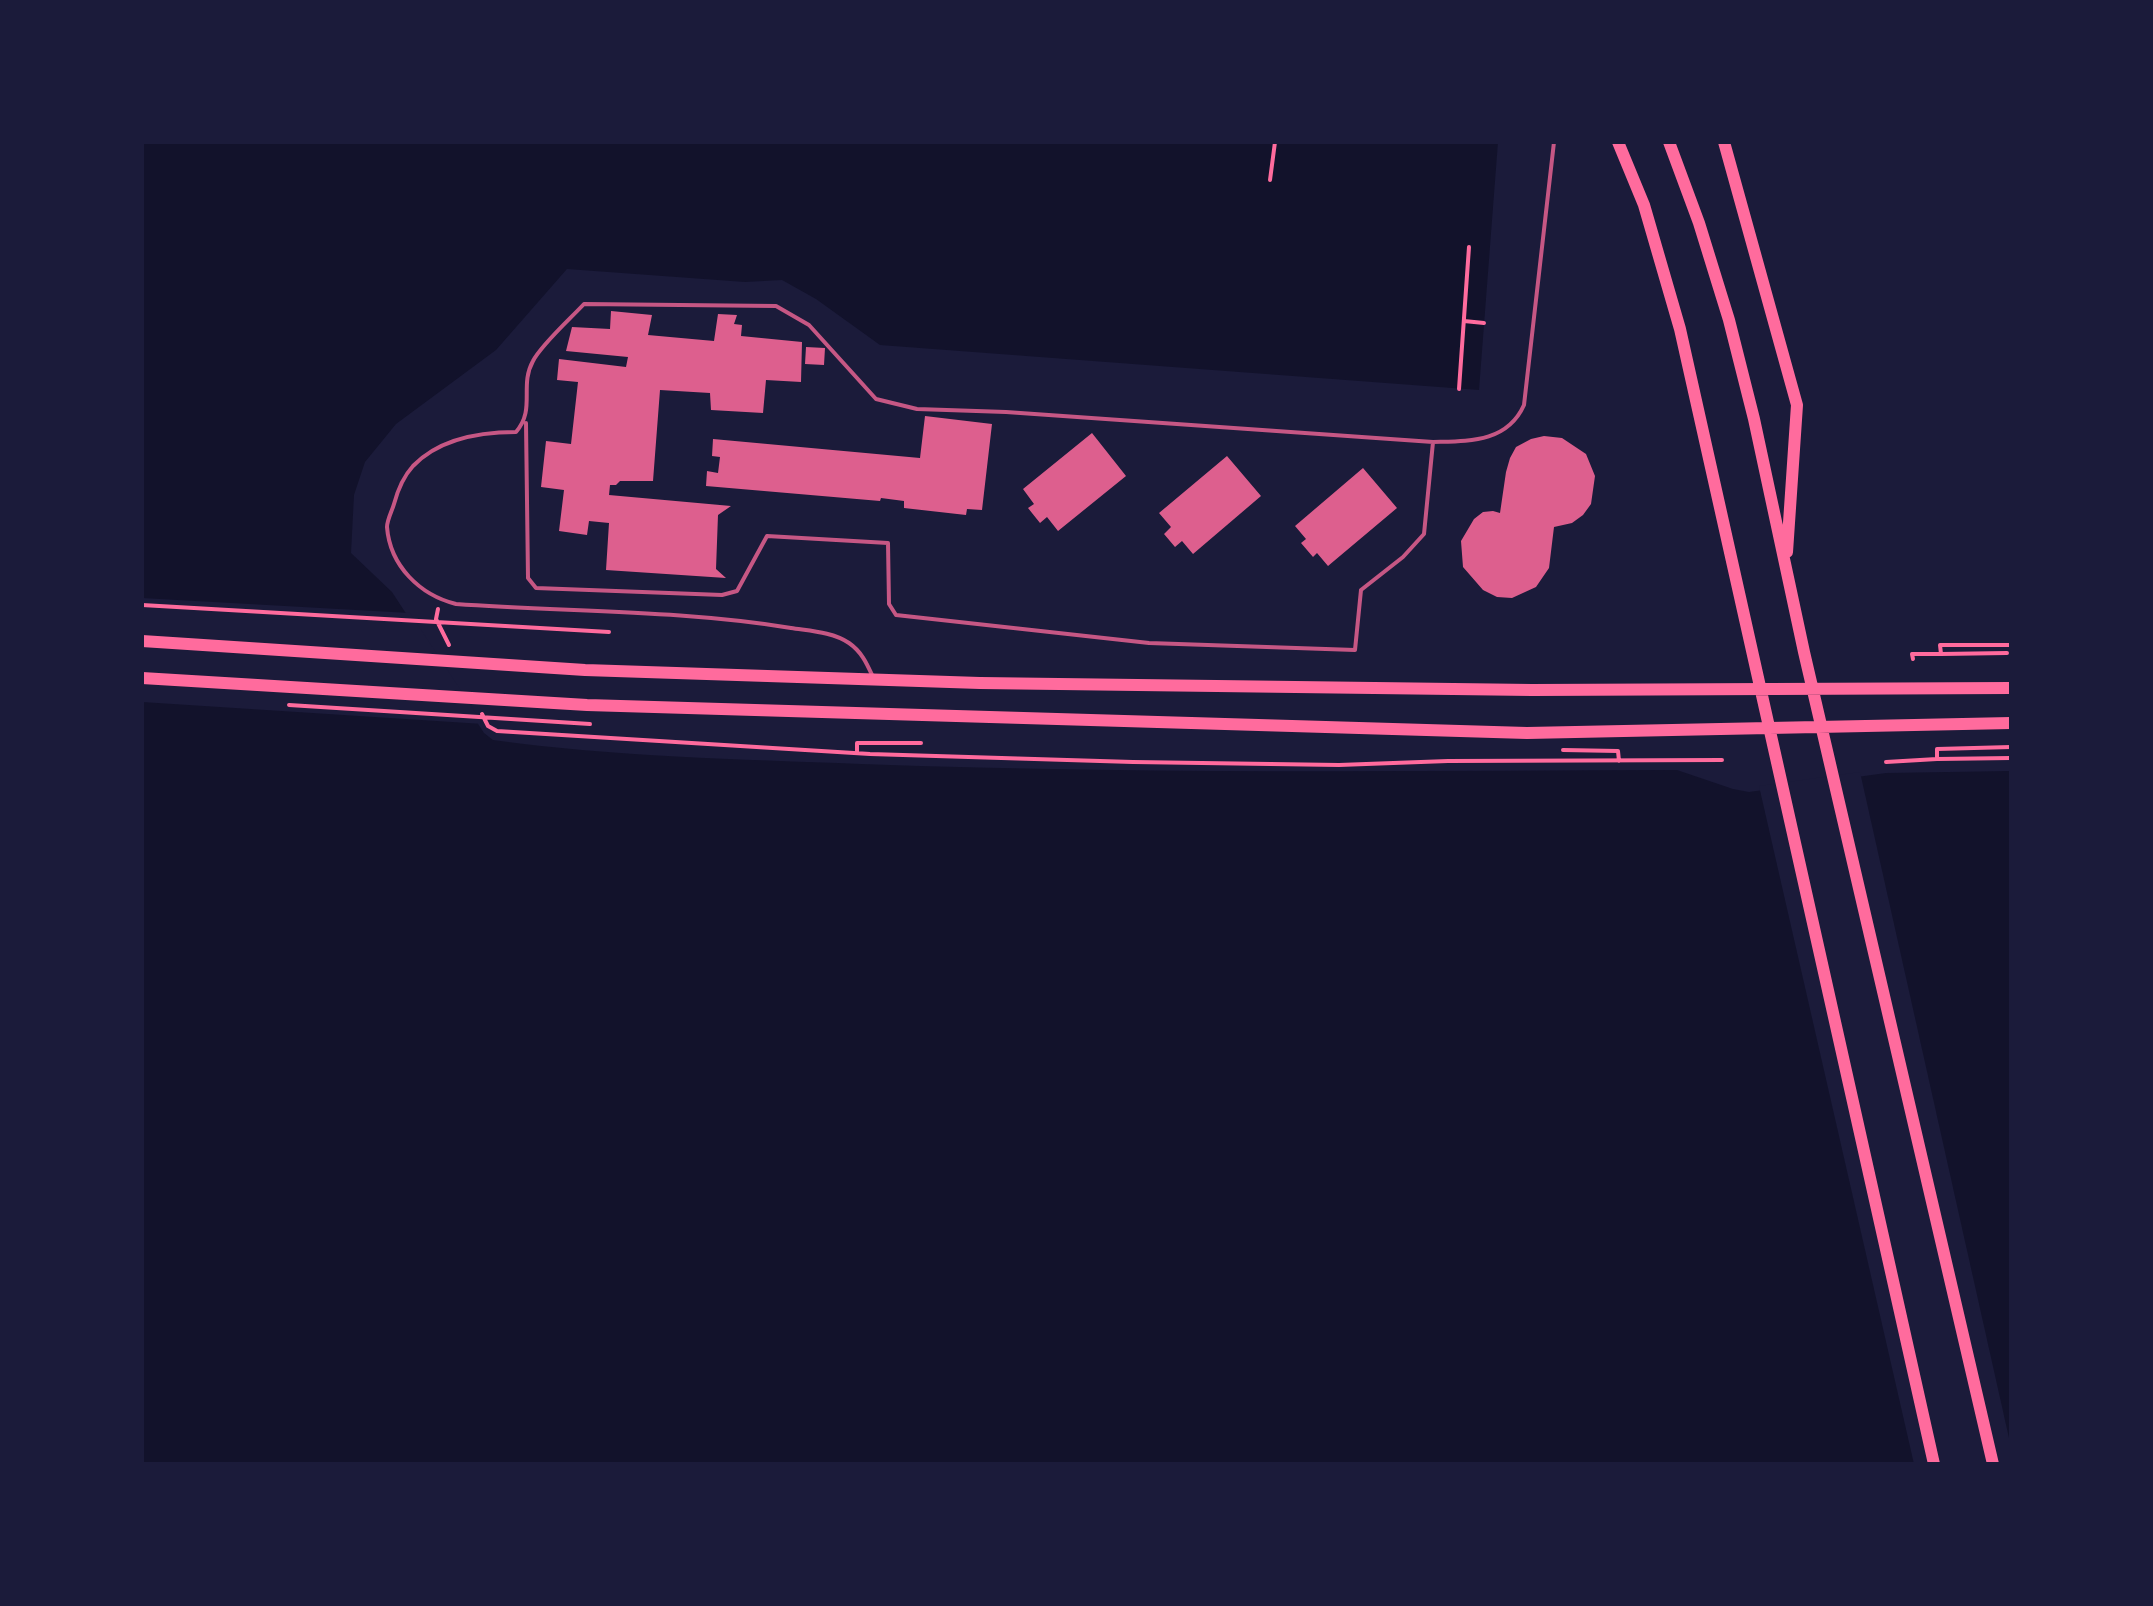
<!DOCTYPE html>
<html>
<head>
<meta charset="utf-8">
<style>
  body { margin:0 }
  #map { position:relative; width:2153px; height:1606px; overflow:hidden; background:#1b1b3a; font-family:"Playfair Display",serif }
  canvas { display:block }
  .frame { position:absolute; inset:0; border:144px solid #1b1b3a; pointer-events:none }
</style>
</head>
<body>
<div id="map">
<canvas width="2153" height="1606"></canvas>
<div class="frame"></div>
</div>
<script>
const context = document.querySelector('canvas').getContext('2d');
context.lineJoin = 'round';
function fillPath(path, color) { context.fillStyle = color; context.fill(path, 'evenodd'); }
function strokePath(path, color, width, dash) { context.strokeStyle = color; context.lineWidth = width; context.lineCap = dash ? 'butt' : 'round'; context.setLineDash(dash || []); context.stroke(path); }
fillPath(new Path2D(`
  M142 142H1498L1479 390 880 345 816 299 782 280 745 282 567 269 496 350 396 424 365 462 354 495 351 553 392 592 484 733 493 740C615 757 738 759 861 764 1133 774 1405 771 1677 770L1733 789 1749 792 1886 773 2011 771V1464H142Z`), '#12122b');
fillPath(new Path2D(`
  M142 598 410 613 483 724 142 702Z
  M1860 772 2011 1447V1464H1914L1759 786Z`), '#1b1b3a');
fillPath(new Path2D(`
  M611 311 652 315 648 335 714 341 718 314 737 315 734 324 742 325 741 336 802 342 801 382 766 380 763 413 711 410 710 393 660 390 653 481H620L616 485H610L609 495 731 506 718 515 716 569 726 578 606 570 609 523 589 521 587 535 559 531 564 490 541 487 546 441 571 444 578 382 557 380 559 359 626 367 628 357 566 351 572 327 610 329Z
  M806 347 825 348 824 365 805 364Z
  M925 416 992 424 982 510 967 509 966 515 904 508V501L881 498 880 501 706 486 707 471 718 473 720 457 712 456 713 439 920 458Z
  M1092 433 1126 476 1058 531 1047 517 1040 523 1028 508 1034 504 1023 489Z
  M1544 436 1562 438 1586 454 1595 476 1591 504 1583 515 1572 523 1554 527 1549 568 1536 587 1512 598 1497 597 1483 590 1463 567 1461 541 1474 519 1483 512 1493 511 1500 513 1506 472 1510 458 1516 447 1531 439Z
  M1227 456 1261 496 1193 554 1182 541 1175 547 1164 534 1171 527 1159 513Z
  M1363 468 1397 508 1328 566 1317 553 1313 557 1301 543 1306 539 1295 526Z`), '#dd5f8e');
strokePath(new Path2D(`
  M1270 180 1275 142
  M1464 321 1484 323
  M1459 389 1469 247
  M142 605 609 632
  M438 609 436 619 449 645
  M2007 653 1941 654 1940 645H2011
  M1913 659 1912 654H1940
  M289 705 590 724
  M482 714 488 726 497 731 870 754 1133 762 1339 765 1448 761 1722 760
  M1563 750 1618 751 1619 761
  M857 753V743H921
  M1937 759V749L2011 747
  M1886 762 1937 759 2011 758`), '#ff6b9d', 4);
strokePath(new Path2D(`
  M526 423 528 578 536 588 722 595 737 591 767 536 888 543 889 604 896 615 1149 643 1355 650 1361 590 1403 557 1424 534 1433 442
  M873 677C867 664 862 652 849 643 833 632 810 631 791 628 681 610 567 612 456 604 420 595 390 566 387 527 387 520 392 511 394 504 398 489 403 477 413 466 439 439 481 432 516 432 536 409 519 386 533 361 541 345 570 319 584 304L776 306 809 325 876 399 917 409 1006 412 1433 442C1468 441 1507 443 1524 405L1554 142`), '#c65784', 4);
strokePath(new Path2D(`
  M1618 142 1644 205 1680 329 1934 1464
  M1669 142 1699 223 1729 320 1754 419 1804 652 1993 1464
  M1724 142 1797 405 1787 552
  M142 641 585 670 980 683 1532 690 2011 688
  M142 678 587 705 1527 733 2011 723`), '#ff6b9d', 12);
</script>
</body>
</html>
